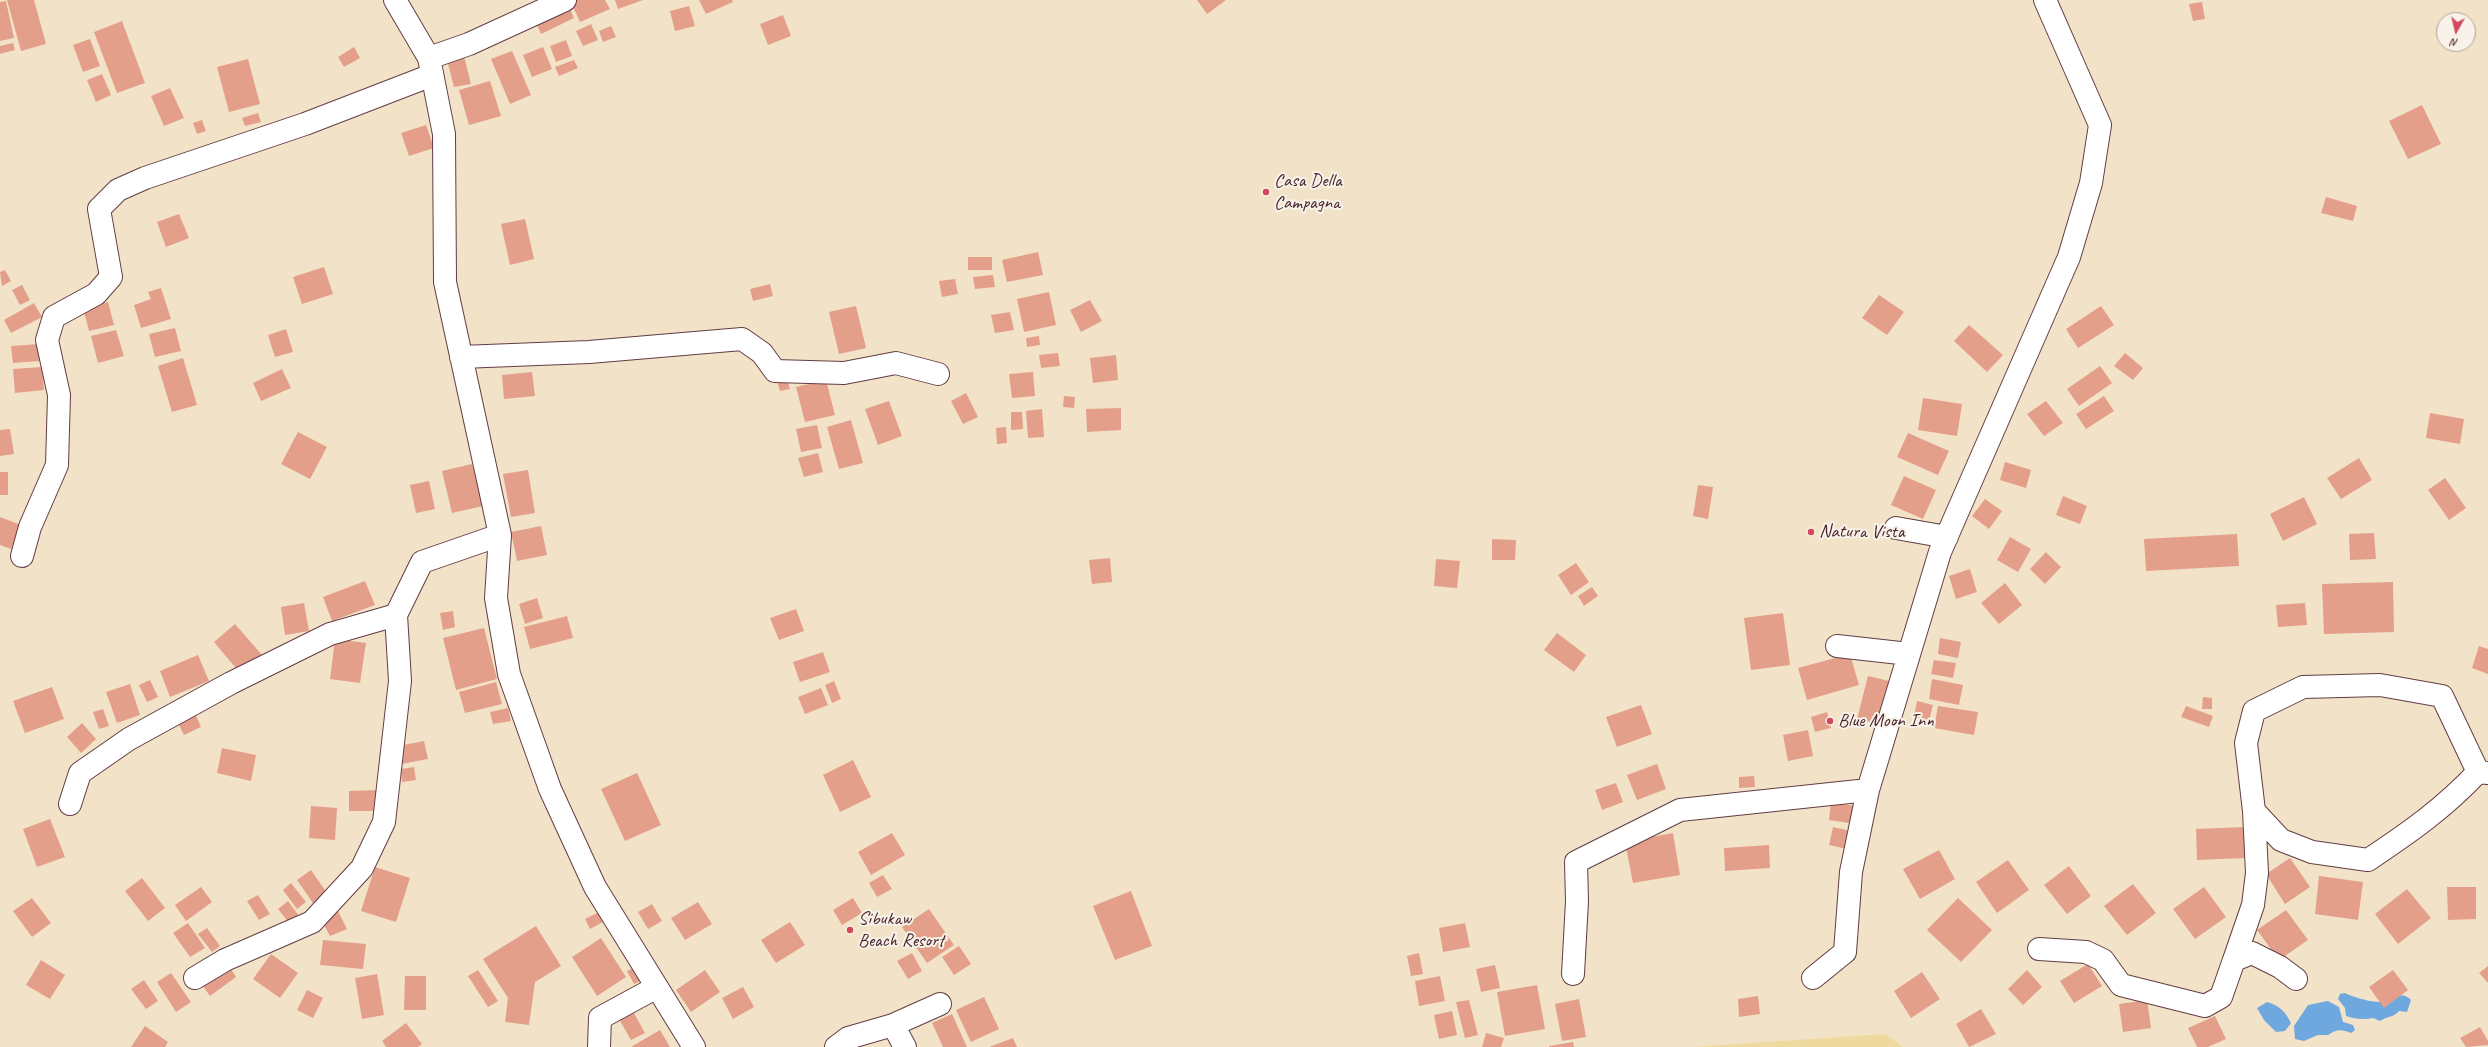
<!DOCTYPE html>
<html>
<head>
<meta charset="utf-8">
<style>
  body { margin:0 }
  #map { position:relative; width:2488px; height:1047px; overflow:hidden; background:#f2e3c8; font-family:Caveat,sans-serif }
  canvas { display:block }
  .north { position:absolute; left:2436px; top:12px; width:40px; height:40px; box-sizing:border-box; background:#f7f3e8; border:1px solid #b29e9c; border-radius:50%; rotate:188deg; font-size:11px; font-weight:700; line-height:16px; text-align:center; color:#4a1f2b }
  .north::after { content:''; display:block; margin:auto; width:14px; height:18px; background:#d1495b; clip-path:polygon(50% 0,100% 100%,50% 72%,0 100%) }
</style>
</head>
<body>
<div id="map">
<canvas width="2488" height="1047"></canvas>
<div class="north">N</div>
</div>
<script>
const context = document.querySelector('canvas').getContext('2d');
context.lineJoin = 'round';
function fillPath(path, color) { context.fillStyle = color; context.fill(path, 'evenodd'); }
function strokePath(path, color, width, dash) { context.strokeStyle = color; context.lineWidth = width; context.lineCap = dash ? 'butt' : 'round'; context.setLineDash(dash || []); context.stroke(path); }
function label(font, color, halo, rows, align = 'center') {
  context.font = font + ' Caveat,sans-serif'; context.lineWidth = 4; context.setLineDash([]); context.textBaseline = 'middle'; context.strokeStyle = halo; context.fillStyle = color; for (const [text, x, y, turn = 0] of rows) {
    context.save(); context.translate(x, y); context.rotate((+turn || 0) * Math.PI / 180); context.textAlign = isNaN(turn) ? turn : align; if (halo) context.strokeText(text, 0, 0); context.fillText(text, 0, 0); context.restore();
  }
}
fillPath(new Path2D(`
  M1885 1034 1903 1047H1692Z`), '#eeda9e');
fillPath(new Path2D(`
  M2345 993C2352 997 2374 1003 2382 1002 2393 1000 2400 989 2411 1000L2407 1012 2399 1011C2393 1018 2387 1016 2380 1021L2373 1018C2363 1020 2355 1019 2346 1016L2345 1008 2338 999 2340 994Z
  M2328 1001 2339 1007 2343 1022 2353 1025 2355 1030 2351 1033C2341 1029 2336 1029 2328 1035H2318L2304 1041 2295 1039 2294 1026 2308 1005Z
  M2267 1002C2280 1006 2285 1011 2291 1023L2285 1031 2276 1032 2264 1020 2257 1008Z`), '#6ea8de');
fillPath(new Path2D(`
  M7 0H34L46 44 21 51Z
  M576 0H605L610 9 580 22 571 2Z
  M615 0H643L618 9Z
  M699 0H732L733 2 706 14Z
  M1197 0H1226L1207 14Z
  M6 1 14 38 0 41V2Z
  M567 2 574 18 541 34 534 18Z
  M2202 2 2205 19 2193 21 2189 4Z
  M689 6 695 26 675 31 670 11Z
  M783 15 791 36 768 45 760 24Z
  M122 21 145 83 117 93 94 32Z
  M591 24 598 40 583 46 576 31Z
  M611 26 616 37 603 42 599 31Z
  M90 39 100 66 83 72 73 45Z
  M566 40 572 56 556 62 550 46Z
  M13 43 15 50 0 54V46Z
  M354 47 360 58 344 67 338 57Z
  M543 47 552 69 532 77 523 55Z
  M512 51 531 95 510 104 491 59Z
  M464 56 471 84 454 87 447 60Z
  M248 59 260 104 229 112 217 67Z
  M574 60 578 68 559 76 555 67Z
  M102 74 111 95 96 102 87 80Z
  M490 81 501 116 469 125 459 90Z
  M170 88 184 118 164 126 151 96Z
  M2422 105 2441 144 2408 159 2389 121Z
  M258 113 261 122 245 126 242 118Z
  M202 120 206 131 197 134 193 123Z
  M426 125 434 148 409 156 401 133Z
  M2326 197 2357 206 2353 221 2321 213Z
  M179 214 189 238 166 247 157 222Z
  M525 219 534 259 510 265 501 224Z
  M1038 252 1043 275 1007 282 1002 260Z
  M968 257H992V270H968Z
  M324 267 333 294 302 304 293 277Z
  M5 270 11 281 2 286 0 272Z
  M993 275 995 287 975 289 973 277Z
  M955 279 958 294 942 297 939 281Z
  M770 284 773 296 753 301 750 289Z
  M22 285 30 300 20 305 12 290Z
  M161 288 171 319 141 328 134 305 151 299 148 292Z
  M1049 292 1056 325 1024 332 1017 299Z
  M1879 295 1904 312 1887 335 1862 318Z
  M1090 300 1102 321 1081 332 1070 310Z
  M108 302 114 325 89 331 83 308Z
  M34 303 42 317 11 333 4 320Z
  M856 306 866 348 839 354 829 312Z
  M2101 306 2114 325 2078 348 2066 329Z
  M1010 312 1014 330 995 333 991 315Z
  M1969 325 2003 355 1987 372 1954 341Z
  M175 328 181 351 155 357 149 334Z
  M286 329 293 352 275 357 268 335Z
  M116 330 124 356 98 363 91 336Z
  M1039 336 1040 345 1027 347 1026 338Z
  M39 344 40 361 13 363 11 346Z
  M1058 353 1060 366 1041 368 1039 355Z
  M2125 353 2143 368 2133 380 2114 366Z
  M1116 355 1118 380 1093 383 1090 358Z
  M183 358 197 405 172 412 158 366Z
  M2100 366 2112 383 2079 406 2067 389Z
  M42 367 44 390 15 393 13 369Z
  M282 369 291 388 261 401 253 383Z
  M532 372 535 396 504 399 502 375Z
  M1033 372 1035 396 1012 398 1009 374Z
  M787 378 790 389 780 391 777 381Z
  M826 380 835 415 805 422 796 387Z
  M966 393 978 417 963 424 951 401Z
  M1064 396 1075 397 1074 408 1063 407Z
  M2104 396 2114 411 2086 429 2076 414Z
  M1923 398 1962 404 1957 436 1918 430Z
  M889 401 902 436 878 445 865 409Z
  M2046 401 2063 423 2044 436 2027 414Z
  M1121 408V430L1087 432 1086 409Z
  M1042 409 1044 437 1028 438 1026 411Z
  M1011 412H1022L1023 429 1011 430Z
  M2430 413 2464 419 2460 444 2426 438Z
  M851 420 863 463 839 469 827 427Z
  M817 425 822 448 801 452 796 429Z
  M1006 427 1007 443 997 444 996 428Z
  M10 429 14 454 0 456V430Z
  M298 432 327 447 310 479 281 464Z
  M1908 433 1949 451 1938 475 1897 457Z
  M818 453 823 472 804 477 798 458Z
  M2359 458 2372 480 2341 499 2327 478Z
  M2005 462 2031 470 2026 488 2000 480Z
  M472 464 483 506 452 513 442 471Z
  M528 470 535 513 511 517 503 474Z
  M0 472H8V495H0Z
  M1904 476 1936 490 1923 519 1891 505Z
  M2445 478 2466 508 2449 520 2428 490Z
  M429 481 435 509 416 513 410 485Z
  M1698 485 1713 487 1708 519 1693 516Z
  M2063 496 2087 506 2080 524 2056 515Z
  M2304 497 2317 524 2283 541 2270 514Z
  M1985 499 2002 511 1989 529 1972 516Z
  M0 517 21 525 11 549 0 545Z
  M541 526 547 555 517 561 511 532Z
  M2374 533 2376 559 2350 560 2349 534Z
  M2237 534 2239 566 2146 571 2144 539Z
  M2010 537 2031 549 2018 572 1997 560Z
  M1492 539 1516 540 1515 560H1492Z
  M2046 552 2061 567 2045 584 2030 569Z
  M1110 558 1112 582 1092 584 1089 560Z
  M1436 559 1460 561 1457 588 1434 586Z
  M1576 563 1589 582 1571 595 1558 575Z
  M1970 569 1977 592 1956 599 1949 576Z
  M365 581 375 605 332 621 323 597Z
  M2393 582 2394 632 2324 634 2322 584Z
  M2005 583 2022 605 1999 624 1981 603Z
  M1592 587 1598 596 1584 606 1578 596Z
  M537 598 543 618 525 624 519 604Z
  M304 603 309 631 285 635 281 607Z
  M2305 603 2307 625 2278 627 2276 605Z
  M796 609 804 631 779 640 770 618Z
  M453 611 455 627 443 630 440 613Z
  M1783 613 1790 665 1751 670 1744 618Z
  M567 616 573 638 530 649 524 627Z
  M235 624 262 655 240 673 214 642Z
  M484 628 497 679 456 690 443 638Z
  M1557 633 1586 655 1574 672 1544 650Z
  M1940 638 1961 642 1958 658 1938 654Z
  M335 639 366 643 360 683 330 679Z
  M2479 646 2488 649V674L2472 668Z
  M823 652 830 672 800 682 793 662Z
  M1850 654 1859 685 1807 700 1798 668Z
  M198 655 209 681 170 697 160 671Z
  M1934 660 1956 663 1953 678 1931 674Z
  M1868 676 1889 681 1878 724 1857 719Z
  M1932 679 1963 685 1959 705 1929 699Z
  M150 680 158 697 147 702 139 685Z
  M834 681 841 699 832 703 825 685Z
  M496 682 502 704 465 713 459 692Z
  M130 684 140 715 117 723 106 692Z
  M52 687 64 719 25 733 13 701Z
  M821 688 828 705 805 714 798 697Z
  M2203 697 2212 698V709H2202Z
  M1917 701 1933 705 1929 721 1914 717Z
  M1641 705 1652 734 1617 747 1606 717Z
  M1938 706 1978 712 1974 735 1934 728Z
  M2186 706 2213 716 2209 727 2181 717Z
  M508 708 511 721 493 724 490 712Z
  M103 709 109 726 99 729 93 712Z
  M194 711 201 727 184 735 176 719Z
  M1827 712 1831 728 1815 732 1811 717Z
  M82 723 96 739 81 753 67 737Z
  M1808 730 1813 756 1788 761 1783 735Z
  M424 741 428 759 401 764 398 746Z
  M222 748 256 755 251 781 217 773Z
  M853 760 871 797 840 812 823 775Z
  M1657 764 1666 789 1637 800 1627 775Z
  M414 767 416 780 402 782 401 769Z
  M637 773 661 825 625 841 601 789Z
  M1754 776 1755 787 1739 788V777Z
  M1616 783 1623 802 1602 810 1595 790Z
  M380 790V811H349V791Z
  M1831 803 1858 806 1856 824 1829 820Z
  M311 806 337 808 335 840 309 838Z
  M50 819 65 857 37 867 23 829Z
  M1833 827 1855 832 1851 850 1829 845Z
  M2245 827 2246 858 2197 860 2196 829Z
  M892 833 905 855 871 875 858 852Z
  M1673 833 1680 875 1633 883 1625 842Z
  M1769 845 1770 868 1725 871 1724 848Z
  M1939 850 1955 879 1920 899 1903 869Z
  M2290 858 2310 887 2285 904 2266 874Z
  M2008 860 2029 890 1997 913 1976 882Z
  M2069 866 2091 896 2067 914 2044 885Z
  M375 867 410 878 396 922 361 911Z
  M311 870 329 896 315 906 297 880Z
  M883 875 892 889 877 897 869 883Z
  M2319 876 2363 882 2358 920 2315 914Z
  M142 878 165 908 148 921 125 891Z
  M291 883 306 902 297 909 283 890Z
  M2133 884 2156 913 2127 935 2104 906Z
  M201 887 212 902 186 921 175 905Z
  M2204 887 2226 917 2195 939 2173 909Z
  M2447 887H2476V919L2448 920Z
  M2407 889 2431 918 2398 944 2375 914Z
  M1131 891 1152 946 1115 960 1093 906Z
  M258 895 270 914 259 920 247 901Z
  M32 898 51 923 32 937 13 911Z
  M853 898 862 913 842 925 833 910Z
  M1958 898 1992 930 1961 962 1927 930Z
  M288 901 299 916 289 923 278 909Z
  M698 902 712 924 685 940 671 918Z
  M652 904 662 921 648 929 638 912Z
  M337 909 347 929 330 936 320 917Z
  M929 909 954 945 927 963 902 927Z
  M2286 910 2308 940 2279 960 2257 930Z
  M601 911 607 920 590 929 585 919Z
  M790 922 805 945 776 963 761 940Z
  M188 923 205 948 190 957 173 933Z
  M1465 923 1470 947 1443 952 1439 928Z
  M536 926 561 966 535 982 529 1025 505 1022 508 998 483 959Z
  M207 928 220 946 212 952 198 934Z
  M601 938 626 977 597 996 572 957Z
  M323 940 366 944 363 969 320 965Z
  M959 946 971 964 954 975 942 957Z
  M912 953 922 971 908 979 897 961Z
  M1419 953 1423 974 1411 976 1407 956Z
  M271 954 298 973 280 998 253 979Z
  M41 960 65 975 50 999 26 985Z
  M227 963 236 977 210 996 200 982Z
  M2088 964 2102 986 2074 1003 2060 981Z
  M1495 965 1500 988 1481 992 1476 969Z
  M637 966 644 979 634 984 627 971Z
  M2488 966V983L2479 973Z
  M478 970 498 1001 488 1007 468 976Z
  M705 970 720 992 691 1012 676 990Z
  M2027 970 2042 987 2023 1005 2008 989Z
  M2393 970 2408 990 2384 1008 2369 987Z
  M1922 972 1940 999 1911 1018 1894 991Z
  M171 973 191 1002 176 1012 157 982Z
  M377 974 384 1015 362 1019 355 978Z
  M405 976H426V1010H404Z
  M1440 976 1445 1001 1419 1006 1415 981Z
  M144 980 158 1001 146 1009 131 989Z
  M1537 985 1545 1029 1505 1036 1497 992Z
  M743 987 754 1007 733 1019 722 998Z
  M307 990 323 998 313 1018 297 1010Z
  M1758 996 1760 1014 1739 1017 1738 999Z
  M984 997 999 1029 971 1042 956 1010Z
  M1579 999 1586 1037 1562 1041 1555 1004Z
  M1469 1000 1478 1035 1465 1038 1456 1002Z
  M2147 1000 2151 1028 2123 1032 2119 1004Z
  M629 1004 645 1033 631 1040 615 1012Z
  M1981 1009 1996 1034 1969 1047 1956 1024Z
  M1452 1011 1457 1035 1439 1039 1434 1015Z
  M952 1014 967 1047H943L932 1023Z
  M2215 1016 2226 1039 2208 1047H2197L2188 1028Z
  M406 1023 422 1044 418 1047H386L382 1041Z
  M145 1026 168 1042 165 1047H131Z
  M2480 1027 2488 1041V1045L2466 1047 2460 1038Z
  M660 1030 670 1047H631Z
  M1486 1033 1504 1038 1501 1047H1482Z
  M1013 1038 1017 1047H989Z
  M1573 1042 1574 1047H1549V1046Z`), '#e49f8a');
const minor = new Path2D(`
  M395 0 429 58 444 134 445 282 500 535 496 598 509 674 550 789 595 887 694 1047
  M429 58 469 44 565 0
  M461 357 589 352 742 339 762 353 775 371 844 373 896 363 938 374
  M1896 528 1947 537
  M22 556 30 527 57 465 59 395 47 340 54 317 96 294 111 277 99 209 118 190 145 178 305 124 432 75
  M1837 646 1909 654
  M70 804 80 773 129 739 231 683 330 634 396 615 422 562 500 535
  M2254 811 2281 840 2312 852 2368 860C2410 832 2443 809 2478 772L2488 773
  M2039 949 2086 952 2103 960 2121 985 2205 1006 2221 997 2234 960 2252 953 2280 967 2296 979
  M2234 960 2253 905 2257 873 2254 811 2246 743 2254 711 2303 687 2380 685 2442 696 2478 772
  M1573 974 1577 901 1576 862 1680 810 1868 790
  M195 978 225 960 312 922 362 868 384 822 400 681 396 615
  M1813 978 1845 952 1851 872 1868 790 1940 552 2069 257 2091 183 2100 125 2045 0
  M893 1025 905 1047
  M599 1047 600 1018 657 987
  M836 1047 848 1038 893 1025 940 1004`);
strokePath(minor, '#633c43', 24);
strokePath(minor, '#fff', 22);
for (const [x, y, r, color] of [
  [1266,192,4,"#d1495b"],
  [1811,532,4,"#d1495b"],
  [1830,721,4,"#d1495b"],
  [850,930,4,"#d1495b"]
]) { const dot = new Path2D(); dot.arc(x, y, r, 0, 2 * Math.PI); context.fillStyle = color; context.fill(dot); strokePath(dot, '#f7f3e8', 1.5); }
label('19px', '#4a1f2b', '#f7f3e8', [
  ["Casa Della",1274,181],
  ["Campagna",1274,203],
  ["Natura Vista",1819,532],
  ["Blue Moon Inn",1838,721],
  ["Sibukaw",858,919],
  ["Beach Resort",858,941]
], 'left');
</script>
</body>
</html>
